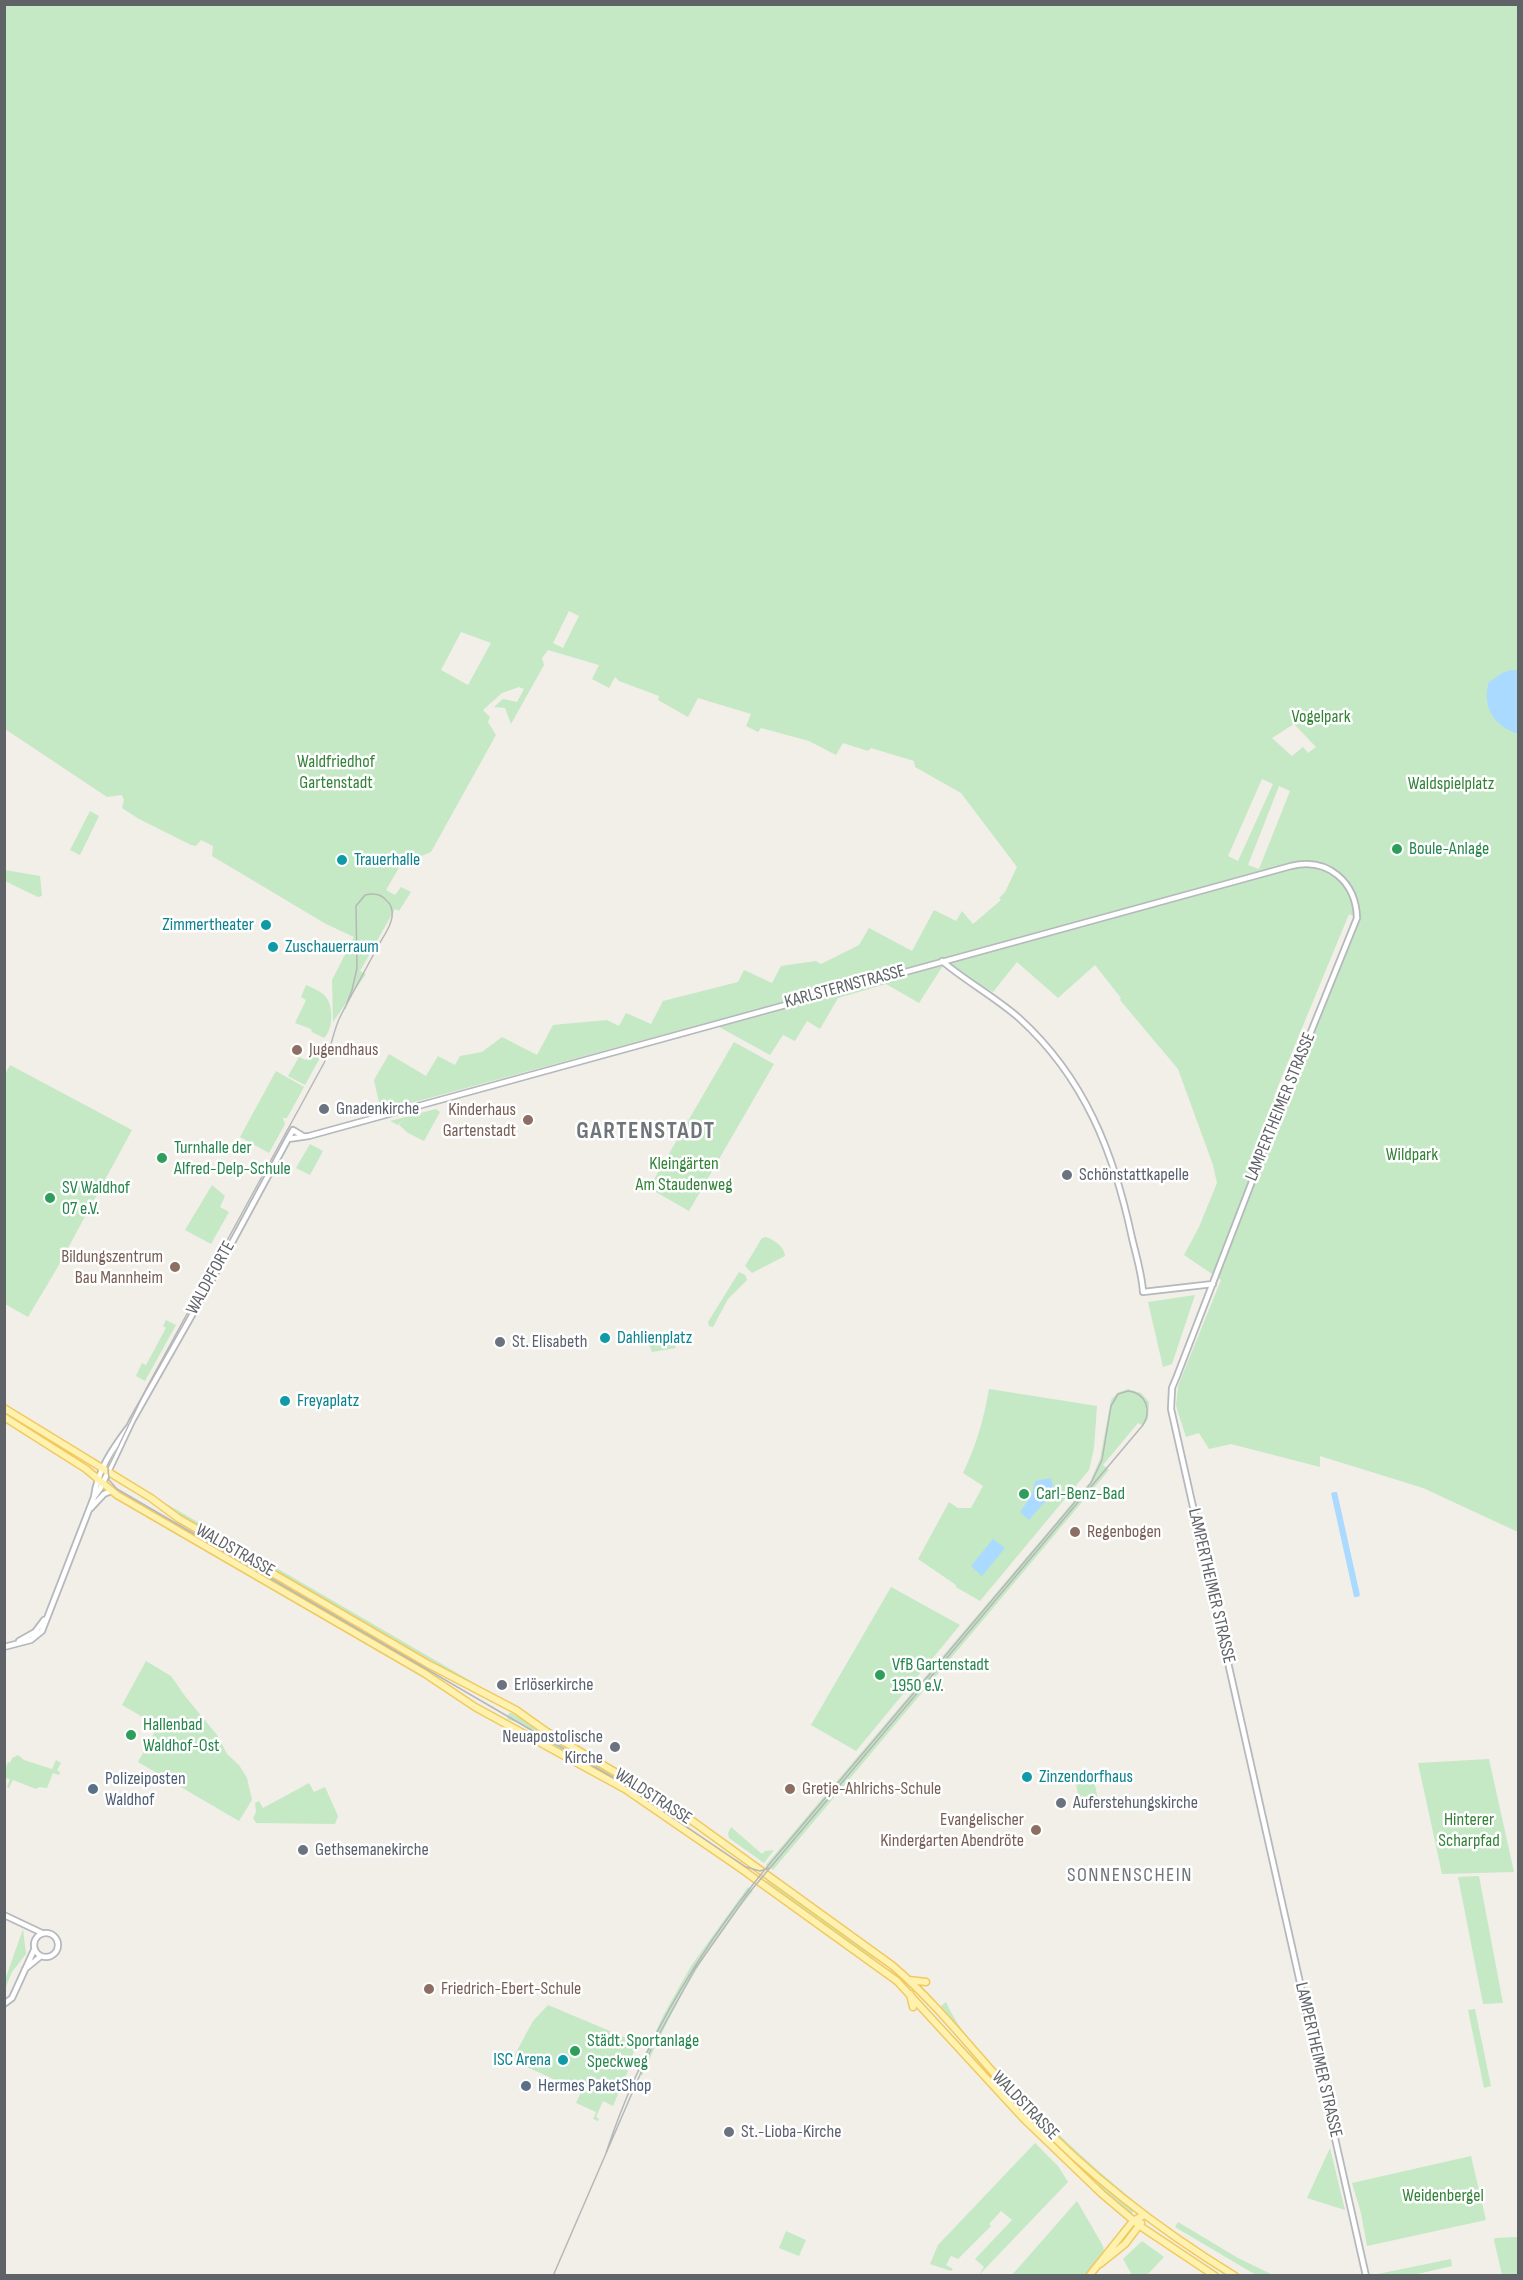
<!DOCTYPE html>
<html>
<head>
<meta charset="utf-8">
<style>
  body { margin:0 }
  #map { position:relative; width:1523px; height:2280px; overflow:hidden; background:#f1efe8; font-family:"Sofia Sans Condensed",sans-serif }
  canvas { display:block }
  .frame { position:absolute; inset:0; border:6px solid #5f6368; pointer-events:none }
</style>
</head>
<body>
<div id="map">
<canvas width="1523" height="2280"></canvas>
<div class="frame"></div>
</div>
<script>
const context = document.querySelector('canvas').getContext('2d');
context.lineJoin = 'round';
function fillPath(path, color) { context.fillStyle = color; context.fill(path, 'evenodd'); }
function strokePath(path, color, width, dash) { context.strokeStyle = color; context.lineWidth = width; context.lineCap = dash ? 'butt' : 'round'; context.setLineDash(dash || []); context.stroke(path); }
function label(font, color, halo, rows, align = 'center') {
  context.font = font + ' "Sofia Sans Condensed",sans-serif'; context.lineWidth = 5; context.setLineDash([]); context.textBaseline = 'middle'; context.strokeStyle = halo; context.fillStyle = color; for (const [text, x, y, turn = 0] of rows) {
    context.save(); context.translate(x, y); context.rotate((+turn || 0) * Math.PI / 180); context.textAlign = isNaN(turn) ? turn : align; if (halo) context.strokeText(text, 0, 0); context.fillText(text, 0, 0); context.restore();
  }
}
fillPath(new Path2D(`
  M4 5H1518V670H1511L1488 683C1484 704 1499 728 1518 734V1532L1423 1488 1320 1456V1467L1231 1444 1209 1449 1199 1433 1186 1437 1176 1406 1178 1386 1221 1280 1184 1255 1199 1227 1217 1183 1213 1165 1178 1069 1120 1000 1121 998 1095 965 1058 998 1017 962 993 992 944 964 919 1003 886 984 838 998 820 1029 807 1021 795 1041 783 1035 770 1055 710 1022 381 1111 374 1080 389 1054 426 1076 438 1056 455 1065 460 1056 482 1052 502 1037 537 1055 553 1025 607 1020 619 1026 626 1013 651 1024 663 1001 738 982 744 970 772 983 781 966 816 961 821 964 859 945 869 928 912 951 934 910 956 921 962 911 973 924 1001 900 999 898 1005 892 1017 867 961 793 915 767 914 761 871 748 868 751 843 743 836 755 809 741 761 728 758 732 746 726 751 714 698 698 688 717 658 700 659 696 619 681 615 677 609 688 592 679 599 665 548 650 542 658 544 665 511 724 505 708 494 707 503 699 517 702 524 689 519 687 502 693 483 710 490 717 488 722 496 735 431 852 419 857 407 854 386 890 395 895 401 887 411 892 399 911 395 909 360 971 366 974 333 1022 332 980 354 937 326 924 212 856 213 846 201 840 196 846 191 845 139 819 122 808 124 800 122 795 107 797 5 729ZM569 611 579 616 563 648 553 643ZM461 632 491 643 468 685 441 670ZM1294 724 1316 747 1308 753 1303 747 1292 756 1272 738ZM1262 779 1273 784 1238 861 1228 856ZM1279 786 1290 791 1259 869 1248 865ZM1349 914 1356 918 1282 1100 1274 1096Z
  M90 811 99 816 80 855 70 850Z
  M5 870 40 876 42 896 38 897 5 881Z
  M306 985C311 987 318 990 323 994 334 1002 334 1029 324 1038L312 1032 311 1029 295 1023 306 1000 301 997Z
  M734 1042 774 1064 689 1211 649 1188Z
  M315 1044 323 1048 319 1055 321 1056 305 1085 288 1076 299 1057 306 1060Z
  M10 1065 132 1130 56 1270 28 1317 5 1304 4 1076Z
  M276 1071 304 1087 287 1118H283L285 1124 269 1153 240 1137Z
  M436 1109 440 1112 424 1141 408 1133 399 1125 403 1120 398 1125 390 1121Z
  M310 1144 323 1151 310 1175 296 1168Z
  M212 1185 225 1196 220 1207 229 1212 211 1244 185 1230Z
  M766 1237C774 1240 785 1247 785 1256L752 1273 745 1266 762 1238Z
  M739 1272 745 1275 747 1280 728 1299 713 1327 709 1326 708 1322Z
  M1195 1295 1172 1364 1163 1367 1148 1302Z
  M166 1320 176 1325 145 1381 136 1376 142 1363 146 1365 166 1328 163 1326Z
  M657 1331 677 1341 675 1345 676 1348 652 1352 649 1345Z
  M989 1389 1097 1406 1094 1448 1089 1470 980 1601 956 1587V1585L918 1559 949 1502 958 1508H971L983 1486 963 1473C976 1446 984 1419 989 1389Z
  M1128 1389 1141 1393 1149 1402 1148 1419 1143 1426 1138 1423 1103 1465 1109 1470 773 1870 766 1865 1090 1482 1100 1459 1111 1400 1117 1393Z
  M153 1496 476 1684 482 1690 179 1515Z
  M891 1587 960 1625 856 1751 811 1725Z
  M146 1661 171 1676 185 1696 217 1735 227 1754 239 1765 247 1778 252 1800 239 1821 138 1762 158 1726 122 1705Z
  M509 1713H512L643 1792 691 1825 684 1827 637 1794 554 1747V1745L519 1723 507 1719Z
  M18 1755 24 1760 52 1769 56 1760 61 1763 57 1770 60 1772 59 1775 53 1773 47 1788 39 1787 36 1789 13 1780 9 1788 7 1787 10 1779 5 1778V1771L8 1762 10 1763 12 1758Z
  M1489 1759 1514 1872 1442 1874 1418 1763Z
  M1093 1776 1099 1804 1081 1807 1075 1780Z
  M309 1783 314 1792 325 1787 338 1816 335 1824 256 1823 253 1818 256 1812 255 1803 259 1801 263 1808Z
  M731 1827 762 1854 765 1851 774 1850 764 1863 729 1838 728 1833Z
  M1479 1876 1503 2003 1483 2004 1458 1877Z
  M767 1880 887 1965 913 1988 886 1966 854 1946 765 1883Z
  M748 1887 753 1891C706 1946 671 2010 642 2076L638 2069 664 2014 691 1966Z
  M23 1929 26 1954 12 1972 5 1989V1980Z
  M946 2002C958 2030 978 2049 998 2071 1040 2118 1085 2161 1134 2201L1133 2203 1094 2172 1017 2097 957 2028 941 2006Z
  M548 2005 636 2042 630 2066 613 2106 603 2101 596 2117 599 2119 598 2121 593 2119 596 2112 576 2103 581 2092 512 2060 533 2021Z
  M1475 2009 1491 2086 1484 2088 1468 2010Z
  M931 2012 1047 2135 1133 2211 1131 2216 1025 2116Z
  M1035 2143 1058 2166 1068 2182 979 2275 984 2267 975 2259 1012 2220 1001 2211 989 2224 991 2226 958 2259 951 2256 946 2265 953 2269 951 2271 930 2264 938 2245Z
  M1330 2148 1345 2210 1307 2198Z
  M1471 2156 1486 2220 1367 2246 1361 2213 1352 2183Z
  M1077 2201 1103 2246 1104 2251 1085 2275H1012Z
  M1178 2222 1238 2258 1273 2275H1256L1175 2227Z
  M786 2231 806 2240 799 2256 779 2248Z
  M1518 2237V2275H1502L1494 2240 1495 2238Z
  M1142 2241 1164 2257 1147 2275H1132L1123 2259Z
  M1451 2259 1452 2266 1413 2275H1373Z`), '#c5e8c5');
fillPath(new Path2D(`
  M1511 670H1518V734C1494 726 1483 709 1488 683L1502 673Z
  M1051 1478 1054 1491 1029 1520 1020 1512 1032 1495 1035 1481Z
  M1334 1492H1337L1360 1595 1358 1597H1354L1331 1493Z
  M993 1539 1005 1548 982 1576 971 1566Z`), '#aadaff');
const minor = new Path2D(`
  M942 961C967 982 995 997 1019 1018 1085 1078 1114 1153 1132 1238 1136 1255 1142 1274 1143 1292L1213 1284
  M288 1139 309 1136 1291 866C1328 857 1356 882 1357 918L1283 1101 1177 1376 1172 1388 1171 1409 1366 2276
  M94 1497 100 1489 132 1421 208 1287 288 1139 293 1130 303 1136
  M91 1508 104 1494 111 1491
  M19 1641 35 1632 44 1620
  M4 1647 31 1640 42 1631 94 1497C97 1471 113 1448 128 1428
  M4 1915 42 1933
  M34 1945a12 12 0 1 1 24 0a12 12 0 1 1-24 0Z
  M25 1969 41 1956
  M4 2004 12 1998 34 1950`);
const major = new Path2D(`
  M4 1408 151 1498 178 1518 428 1664 516 1710 547 1732 642 1788 691 1820 893 1966C943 2009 983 2064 1029 2112 1090 2177 1160 2230 1235 2276
  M4 1417 86 1469 117 1495 424 1673 475 1707 625 1789 740 1868 897 1981 1023 2118 1102 2194 1140 2226 1215 2276
  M909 1980 926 1982
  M910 1994 913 2007
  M1100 2264 1125 2244 1141 2223
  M1089 2276 1133 2221 1144 2215`);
strokePath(minor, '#b5b8bc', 8);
strokePath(major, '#f2c960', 9);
strokePath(minor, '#fff', 4.5);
strokePath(major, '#fff2af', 6);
strokePath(new Path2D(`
  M345 1008 352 990 357 968 356 906 365 895C373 893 380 893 386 900 391 904 393 910 392 917 391 927 383 937 378 946 366 969 353 992 341 1015 333 1030 332 1047 324 1063L146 1389 108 1468 109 1480 117 1489 612 1777 746 1867 760 1871 769 1868
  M553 2276 652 2047 695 1969 748 1894 1143 1425C1152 1410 1146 1393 1128 1391L1118 1394 1111 1406 1102 1460 1091 1483 762 1873C693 1959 641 2048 606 2153`), '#b6b7b8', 1.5);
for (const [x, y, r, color] of [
  [1397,849,6,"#2e9e5b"],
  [342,860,6,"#0f9aa8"],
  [266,925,6,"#0f9aa8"],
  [273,947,6,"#0f9aa8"],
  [297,1050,6,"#8d6e63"],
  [324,1109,6,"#6b7280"],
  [528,1120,6,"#8d6e63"],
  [162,1158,6,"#2e9e5b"],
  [1067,1175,6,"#6b7280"],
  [50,1198,6,"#2e9e5b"],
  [175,1267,6,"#8d6e63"],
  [605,1338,6,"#0f9aa8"],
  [500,1342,6,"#6b7280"],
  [285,1401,6,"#0f9aa8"],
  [1024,1494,6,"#2e9e5b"],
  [1075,1532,6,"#8d6e63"],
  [880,1675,6,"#2e9e5b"],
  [502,1685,6,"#6b7280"],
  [131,1735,6,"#2e9e5b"],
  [615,1747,6,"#6b7280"],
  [1027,1777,6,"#0f9aa8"],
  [93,1789,6,"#5c6f8a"],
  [790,1789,6,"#8d6e63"],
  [1061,1803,6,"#6b7280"],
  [1036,1830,6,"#8d6e63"],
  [303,1850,6,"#6b7280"],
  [429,1989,6,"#8d6e63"],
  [575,2051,6,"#2e9e5b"],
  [563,2060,6,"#0f9aa8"],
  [526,2086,6,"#5c6f8a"],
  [729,2132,6,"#6b7280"]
]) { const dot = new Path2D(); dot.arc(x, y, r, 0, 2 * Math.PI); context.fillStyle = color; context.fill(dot); strokePath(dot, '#fff', 2); }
label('18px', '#348238', '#fff', [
  ["Vogelpark",1321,717],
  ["Waldfriedhof",336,762],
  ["Gartenstadt",336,783],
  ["Waldspielplatz",1451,784],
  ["Wildpark",1412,1155],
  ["Kleingärten",684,1164],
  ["Am Staudenweg",684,1185],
  ["Hinterer",1469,1820],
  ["Scharpfad",1469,1841],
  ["Weidenbergel",1443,2196]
]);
label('18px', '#27864d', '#fff', [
  ["Boule-Anlage",1409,849],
  ["Turnhalle der",174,1148],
  ["Alfred-Delp-Schule",174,1169],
  ["SV Waldhof",62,1188],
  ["07 e.V.",62,1209],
  ["Carl-Benz-Bad",1036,1494],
  ["VfB Gartenstadt",892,1665],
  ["1950 e.V.",892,1686],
  ["Hallenbad",143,1725],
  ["Waldhof-Ost",143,1746],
  ["Städt. Sportanlage",587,2041],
  ["Speckweg",587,2062]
], 'left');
label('18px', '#0d838f', '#fff', [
  ["Trauerhalle",354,860],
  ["Zimmertheater",254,925,"right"],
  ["Zuschauerraum",285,947],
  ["Dahlienplatz",617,1338],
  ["Freyaplatz",297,1401],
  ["Zinzendorfhaus",1039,1777],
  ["ISC Arena",551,2060,"right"]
], 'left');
label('18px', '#5f6368', '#fff', [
  ["KARLSTERNSTRASSE",845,987,-15],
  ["LAMPERTHEIMER STRASSE",1281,1107,-68],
  ["WALDPFORTE",211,1278,-61],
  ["WALDSTRASSE",235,1551,30],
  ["LAMPERTHEIMER STRASSE",1211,1586,77],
  ["WALDSTRASSE",653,1797,33],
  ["LAMPERTHEIMER STRASSE",1318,2060,77],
  ["WALDSTRASSE",1025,2106,46]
]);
label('18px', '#785e54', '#fff', [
  ["Jugendhaus",309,1050],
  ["Kinderhaus",516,1110,"right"],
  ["Gartenstadt",516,1131,"right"],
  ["Bildungszentrum",163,1257,"right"],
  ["Bau Mannheim",163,1278,"right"],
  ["Regenbogen",1087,1532],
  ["Gretje-Ahlrichs-Schule",802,1789],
  ["Evangelischer",1024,1820,"right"],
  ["Kindergarten Abendröte",1024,1841,"right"],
  ["Friedrich-Ebert-Schule",441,1989]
], 'left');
label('18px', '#5b616d', '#fff', [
  ["Gnadenkirche",336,1109],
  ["Schönstattkapelle",1079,1175],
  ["St. Elisabeth",512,1342],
  ["Erlöserkirche",514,1685],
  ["Neuapostolische",603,1737,"right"],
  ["Kirche",603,1758,"right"],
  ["Auferstehungskirche",1073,1803],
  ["Gethsemanekirche",315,1850],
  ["St.-Lioba-Kirche",741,2132]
], 'left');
label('18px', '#4e5e75', '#fff', [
  ["Polizeiposten",105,1779],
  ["Waldhof",105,1800],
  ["Hermes PaketShop",538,2086]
], 'left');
context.letterSpacing = '1.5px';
label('20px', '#70757a', '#fff', [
  ["SONNENSCHEIN",1130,1876]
]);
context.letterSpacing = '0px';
context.letterSpacing = '1.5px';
label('bold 24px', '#70757a', '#fff', [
  ["GARTENSTADT",646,1132]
]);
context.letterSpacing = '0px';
</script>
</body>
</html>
